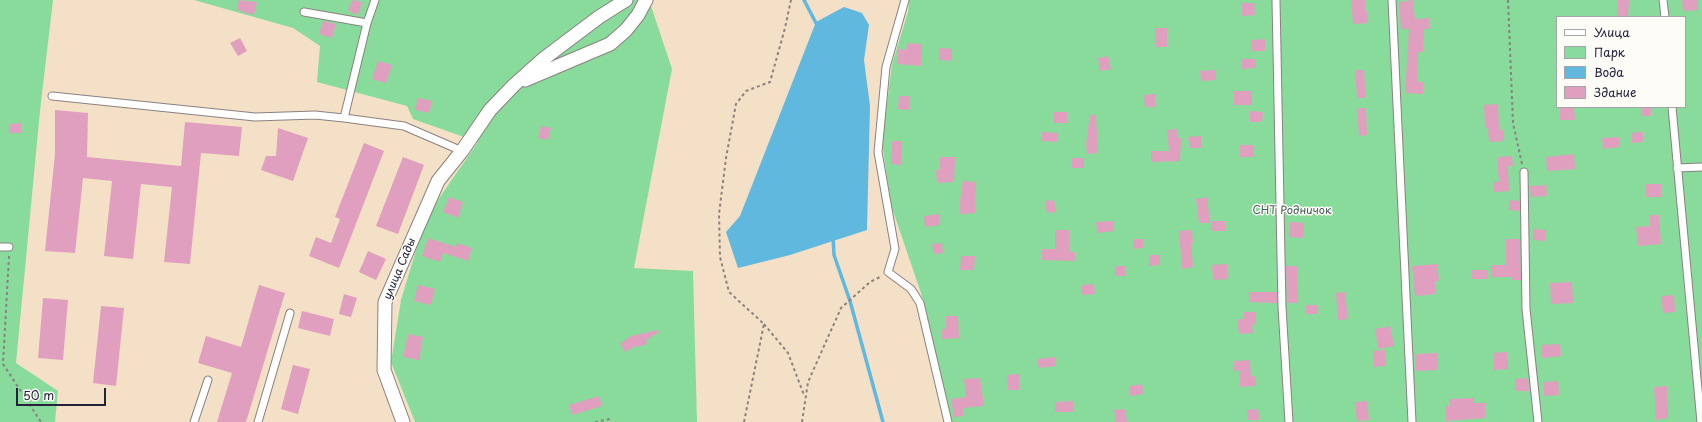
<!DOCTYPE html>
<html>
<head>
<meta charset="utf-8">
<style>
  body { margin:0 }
  #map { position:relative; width:1702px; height:422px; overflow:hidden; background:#f4e0c6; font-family:"Playpen Sans",sans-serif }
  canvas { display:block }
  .legend { position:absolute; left:1556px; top:16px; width:130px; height:92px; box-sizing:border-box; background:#fdfcf7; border:1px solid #a5a5ac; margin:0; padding:5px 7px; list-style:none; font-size:12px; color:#22223b }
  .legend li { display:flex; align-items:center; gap:8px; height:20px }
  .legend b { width:20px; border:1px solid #a5a5ac }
  .scale { position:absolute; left:16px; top:388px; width:90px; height:18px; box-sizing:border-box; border:2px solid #22223b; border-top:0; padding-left:5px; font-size:12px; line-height:14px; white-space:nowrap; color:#22223b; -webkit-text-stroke:3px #fdfcf7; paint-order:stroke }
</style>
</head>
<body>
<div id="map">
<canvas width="1702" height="422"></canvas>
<ul class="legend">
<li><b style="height:5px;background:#fff"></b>Улица</li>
<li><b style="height:11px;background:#89db9c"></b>Парк</li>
<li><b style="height:11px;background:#61b8de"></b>Вода</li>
<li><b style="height:11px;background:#e09fbe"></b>Здание</li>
</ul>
<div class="scale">50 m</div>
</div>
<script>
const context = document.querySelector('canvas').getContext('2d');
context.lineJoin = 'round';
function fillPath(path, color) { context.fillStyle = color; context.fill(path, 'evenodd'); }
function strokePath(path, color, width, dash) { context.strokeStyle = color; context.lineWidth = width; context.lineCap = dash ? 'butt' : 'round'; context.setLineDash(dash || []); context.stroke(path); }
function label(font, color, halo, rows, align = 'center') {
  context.font = font + ' "Playpen Sans",sans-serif'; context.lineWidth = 3; context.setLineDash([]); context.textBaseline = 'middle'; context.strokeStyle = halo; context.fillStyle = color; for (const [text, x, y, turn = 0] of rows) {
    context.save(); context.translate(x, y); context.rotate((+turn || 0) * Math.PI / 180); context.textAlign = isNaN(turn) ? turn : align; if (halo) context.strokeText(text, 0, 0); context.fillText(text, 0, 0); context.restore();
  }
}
fillPath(new Path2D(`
  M0 0H53L40 111 16 363 58 391 55 422H0Z
  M194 0H649L672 69 634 268 693 271 697 422H415L391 362 401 300 426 217 478 142 413 119 407 106 317 82 320 46 293 28Z
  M909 0H1702V422H952L924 302 891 205 882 143 892 64 908 12ZM1557 17H1685V107H1557Z`), '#89db9c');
fillPath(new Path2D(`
  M844 7 862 13 869 25 864 60 870 106 867 230 790 255 738 268 726 232 740 216 816 22Z`), '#61b8de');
strokePath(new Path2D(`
  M804 0 817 25
  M833 237 834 255 850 301 883 422`), '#61b8de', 3.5);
fillPath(new Path2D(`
  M239 0 257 2 254 15 237 10Z
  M352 0 362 2 358 15 348 11Z
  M1351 0H1365V11H1367L1368 23 1353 24Z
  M1413 0 1415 19 1429 18V29H1424L1423 52H1418L1417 82H1424L1423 94 1405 93 1409 29H1401L1399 2Z
  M1618 0H1629L1628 17H1617Z
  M1682 0H1698V10L1683 11Z
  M1242 3H1254L1255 15 1242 16Z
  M323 21 336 24 332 38 319 34Z
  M1155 28H1167V47H1156Z
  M240 38 247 51 238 56 230 43Z
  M1265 39V51H1251V40Z
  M907 43 922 44 921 66 897 64 898 49 906 50Z
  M939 48 952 49 951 61 939 60Z
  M1108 56 1111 69 1100 71 1098 58Z
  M1242 59H1255L1256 68 1242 69Z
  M378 61 392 65 386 83 372 79Z
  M1215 70 1216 80 1201 81 1200 71Z
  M1355 70H1364L1366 98H1357Z
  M1234 91H1252V105H1234Z
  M1155 94V107H1145L1144 95Z
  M899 96H910L909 110 898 109Z
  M418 98 432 101 429 113 415 110Z
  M1498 104 1499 130H1503L1504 141 1489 142 1488 128H1485L1484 105Z
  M1560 107H1574L1575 120H1560Z
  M1641 107H1651V116H1641Z
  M1357 108H1366L1367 135 1359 136Z
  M55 110 88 113 87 157 181 166 185 122 242 127 239 156 201 153 190 264 164 262 172 187 141 184 133 259 104 256 112 181 83 178 75 253 45 251 55 154Z
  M1250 111 1263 112 1262 122H1250Z
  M1054 112H1067V123H1054Z
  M1090 115H1096L1098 153 1087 154 1086 144Z
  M21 123V133H9V124Z
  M541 126 551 128 548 140 538 138Z
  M278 128 308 138 293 181 261 170 266 156H276Z
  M1177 129 1178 138H1181L1180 161 1151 162V151H1169L1167 130Z
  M1042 132 1058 133 1057 142 1041 141Z
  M1643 132V142L1632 143 1631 133Z
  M1201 136V148H1190L1188 137Z
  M1619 137 1620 147 1603 149 1602 138Z
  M892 141H902L901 165 891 164Z
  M364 143 384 151 339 268 309 256 316 237 331 243 340 219 335 217Z
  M1240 145H1254V157H1240Z
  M1574 154 1575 169 1547 171 1546 157Z
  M1512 156 1513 166H1508L1509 191 1494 192V182H1499L1497 157Z
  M403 157 424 165 398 234 376 226Z
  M940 157H955L954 182 937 183 936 170H940Z
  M1072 158H1084V168H1072Z
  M963 181 976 182 975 213 960 214V200Z
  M1646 184H1661V197H1646Z
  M1546 185 1547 196 1531 197 1530 186Z
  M449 197 463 202 458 218 443 212Z
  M1207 197 1210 223H1199L1196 199Z
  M1054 200 1056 212 1047 213 1045 201Z
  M1509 200 1519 201 1520 211 1509 210Z
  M939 214 940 225 925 227 924 216Z
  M1650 215H1659L1661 244 1638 246 1636 227 1650 226Z
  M1113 221 1114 231 1097 233 1096 222Z
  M1211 221H1225V231H1211Z
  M1290 222 1304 223 1303 238 1289 237Z
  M1533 229 1546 230 1545 241 1533 240Z
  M1055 230H1069V252H1075V261L1042 260V249H1055Z
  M1192 230 1193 243H1191L1193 267 1182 269 1179 231Z
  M428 238 456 247 457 243 472 248 468 261 443 253 440 262 422 256Z
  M1133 239H1143L1144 248 1133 249Z
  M1506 239H1520L1521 280H1512V277H1491V265H1506Z
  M942 243 943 253 934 254 932 244Z
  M368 251 386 259 376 280 359 272Z
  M1149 255H1160V265L1149 266Z
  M961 256H975L974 270H960Z
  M1227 264 1228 279 1213 280 1212 265Z
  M1437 264 1439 281H1435L1436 294 1415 296 1412 266Z
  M1115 266H1126V276H1115Z
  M1286 266H1297L1298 303H1287Z
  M1472 270H1488V279H1472Z
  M1572 282 1573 303 1551 304 1550 283Z
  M1094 284 1095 294 1081 295V285Z
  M259 285 285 293 246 422H217L232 373 198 363 206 336 241 347Z
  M418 285 435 289 431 305 414 301Z
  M1249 292H1277V303L1249 302Z
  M1345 292 1348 319 1338 320 1336 293Z
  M344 294 357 298 351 317 339 314Z
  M1674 295 1675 312 1663 313 1661 296Z
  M43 298 68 300 63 360 38 358Z
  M1306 305H1318V314H1305Z
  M101 306 124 308 116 386 93 383Z
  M302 311 334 319 330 336 298 328Z
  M1244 312H1256V325H1252L1253 333 1239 334 1237 319H1244Z
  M946 316H958L959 338 942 339V329H946Z
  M1390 326 1394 346 1378 349 1375 329Z
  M658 330 659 332 646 340 647 344 637 347 636 346 625 352 620 344 631 336Z
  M408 334 423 337 419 360 403 357Z
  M1560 344 1561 356 1542 358 1541 345Z
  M1385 350 1386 366 1374 367 1373 351Z
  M1507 352 1508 369 1494 370 1493 353Z
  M1437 353 1438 370 1416 371 1415 354Z
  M1055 357 1056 366 1039 368 1037 359Z
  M1250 360 1251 377 1255 376 1256 386 1240 387 1239 370 1234 371V361Z
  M293 365 310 369 298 414 281 409Z
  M1019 374V390H1008L1007 375Z
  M980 378 984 406 963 408 964 416 954 417 951 399 966 397 964 379Z
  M1528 378 1529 391H1515V379Z
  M1558 381 1559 395 1544 396V382Z
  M1142 384 1143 394 1130 396 1129 386Z
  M1667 386 1668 418 1656 420 1654 387Z
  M599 396 602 406 572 415 569 405Z
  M1474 398V403H1485V418L1446 421V406H1450L1449 399Z
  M1073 401V412H1055V402Z
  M1367 401 1369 420 1357 421 1355 402Z
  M1125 409 1127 422H1116L1114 410Z
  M1258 409 1259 420H1248L1247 410Z`), '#e09fbe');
const lane = new Path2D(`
  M905 0 886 67 878 152 895 249 888 272 911 289 920 303 948 422
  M1276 0 1282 307 1289 422
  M1392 0 1412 422
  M1663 0 1665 17
  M304 12 367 23
  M52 96 255 117 315 115 344 118 404 126 462 151
  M1672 107 1701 422
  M344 118 367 23 375 0
  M1677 168 1702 167
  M1524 172 1526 309 1538 422
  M0 247H9
  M194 422 208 380
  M258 422 290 313`);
const street = new Path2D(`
  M525 80 610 44 626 30 638 15 646 0
  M403 422 384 370 385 302 438 181 462 151 490 110 514 85 542 60 599 17 626 0`);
strokePath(lane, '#8b8180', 9);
strokePath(street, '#8b8180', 15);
strokePath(new Path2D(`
  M1508 0 1513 123 1522 164
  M9 256 3 364 41 422
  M764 324 788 353 804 395
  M595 422 610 419
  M744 422 764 324 729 292 720 257 719 214 726 158 736 104 746 91 770 82 785 28 791 0
  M802 422 808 382 841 308 870 282 880 277`), '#8b8180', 2, [3, 3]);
strokePath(lane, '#fff', 7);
strokePath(street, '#fff', 13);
label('11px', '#415a58', '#fdfcf7', [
  ["СНТ Родничок",1292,211]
]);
label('11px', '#22223b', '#fdfcf7', [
  ["улица Сады",400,269,-67]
]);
</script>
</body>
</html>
